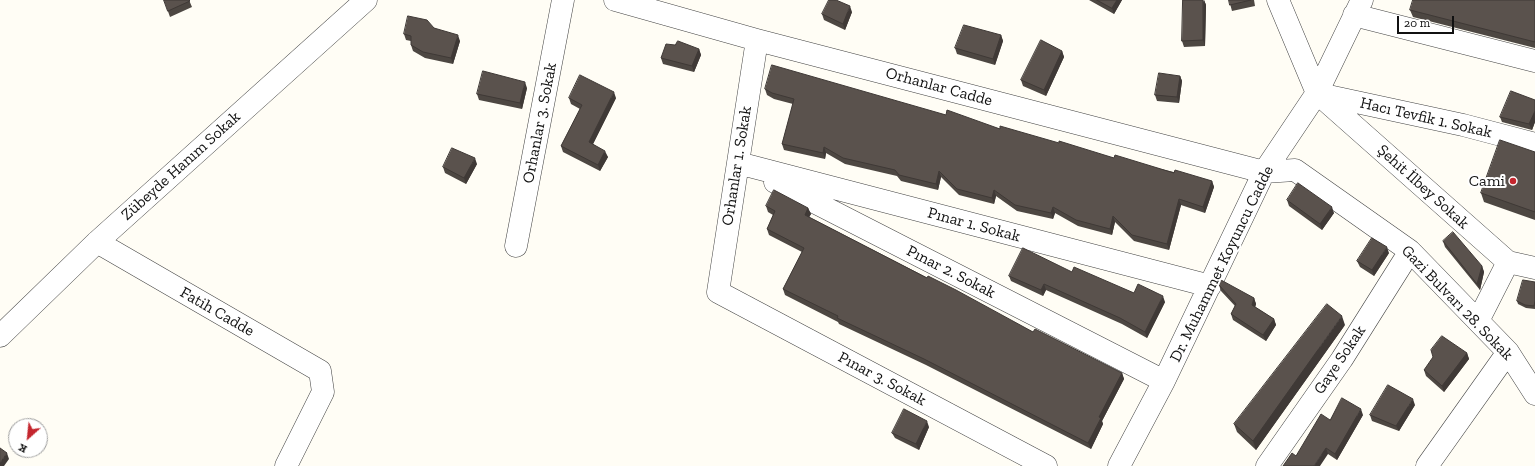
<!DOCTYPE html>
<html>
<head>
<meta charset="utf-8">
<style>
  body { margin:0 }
  #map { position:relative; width:1535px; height:466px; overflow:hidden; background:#fffdf5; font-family:"Zilla Slab",serif }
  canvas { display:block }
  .north { position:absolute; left:8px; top:418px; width:40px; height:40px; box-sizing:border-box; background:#fff; border:1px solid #a0a0a0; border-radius:50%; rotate:207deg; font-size:11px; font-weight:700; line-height:16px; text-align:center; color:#111 }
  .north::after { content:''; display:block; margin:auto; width:14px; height:18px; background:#c4262e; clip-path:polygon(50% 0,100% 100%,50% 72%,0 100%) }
  .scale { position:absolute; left:1397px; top:16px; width:57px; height:18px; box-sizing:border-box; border:2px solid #111; border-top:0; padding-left:5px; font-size:12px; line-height:14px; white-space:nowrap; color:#111; -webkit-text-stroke:3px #fff; paint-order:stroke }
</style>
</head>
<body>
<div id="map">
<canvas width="1535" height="466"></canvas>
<div class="north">K</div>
<div class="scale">20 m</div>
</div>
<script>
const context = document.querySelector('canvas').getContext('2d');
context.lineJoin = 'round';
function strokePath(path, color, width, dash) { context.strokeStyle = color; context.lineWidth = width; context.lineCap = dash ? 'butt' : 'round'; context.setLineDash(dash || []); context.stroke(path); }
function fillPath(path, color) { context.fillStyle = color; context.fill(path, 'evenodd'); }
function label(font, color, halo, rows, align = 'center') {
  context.font = font + ' "Zilla Slab",serif'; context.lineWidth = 4; context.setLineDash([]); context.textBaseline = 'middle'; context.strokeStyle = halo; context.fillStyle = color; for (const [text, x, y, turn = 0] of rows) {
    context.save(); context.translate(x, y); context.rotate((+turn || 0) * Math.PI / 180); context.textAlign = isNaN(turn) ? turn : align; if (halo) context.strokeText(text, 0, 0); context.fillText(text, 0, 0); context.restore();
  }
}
const minor = new Path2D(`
  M615 0 757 40 1264 172 1295 170 1410 251 1508 352 1535 394
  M1278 0 1317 93 1508 262 1535 268
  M1354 15 1535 61
  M757 40 718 292 1046 466
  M1319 94 1463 125 1535 144
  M738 163 1210 286
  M775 182 1164 381
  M97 242 320 371 323 392 286 466
  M516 246 563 0
  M1478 321 1508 262
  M0 336 97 242 366 0
  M1119 466 1164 381 1264 172 1317 93 1362 0
  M1267 466 1342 359 1410 251
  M1427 466 1508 352`);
strokePath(minor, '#444', 23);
strokePath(minor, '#fff', 22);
fillPath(new Path2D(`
  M164 0H189L192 7 170 17Z
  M1089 0H1122L1114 14Z
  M1204 0 1206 5 1205 46 1184 47 1182 41Z
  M1229 0H1254L1255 6 1232 11Z
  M1535 0V48L1413 17 1410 10Z
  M852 12 845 30 824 20 822 14Z
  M434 28 460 41 453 64 425 58 413 51 411 45V41L406 40 404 34Z
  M1001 35 1003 41 995 65 957 54 955 48Z
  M699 49 701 55 694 72 663 64 661 58Z
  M1062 51 1064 57 1046 96 1023 86 1021 80Z
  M1180 76 1182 81 1179 103 1157 101 1155 95Z
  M527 88 522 109 479 100 477 94Z
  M765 89 946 115 1114 158 1212 181 1214 187 1205 213 1181 205 1169 250 1134 241 1115 222 1112 235 1078 226 1055 213 1053 219 1017 211 996 196 994 204 959 195 941 177 938 190 901 181 897 176 845 164 826 153 825 159 784 150 782 144 793 104 774 99 767 95Z
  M569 98H616L593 144 608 157 600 171 563 152 561 146 580 109 571 104Z
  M1535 100V122L1532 130 1502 122 1500 117Z
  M1535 152V220L1484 202 1481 193Z
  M477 164 466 184 445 173 443 167Z
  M1287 200 1334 213 1322 230 1289 206Z
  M766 206 808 208 811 214 809 217 1033 332 1122 373 1124 379 1102 421 1103 424 1091 449 926 365 839 324 838 322 785 295 783 289 802 252 769 235 767 229 773 215 768 212Z
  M1443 241 1482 266 1484 272 1480 290 1445 247Z
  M1389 253 1374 276 1360 267 1357 261Z
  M1072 272 1134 293 1165 302 1147 338 1122 324 1046 290 1043 296 1011 281 1009 276Z
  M1535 282V309L1526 308 1518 304 1517 301Z
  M1219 285 1254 298 1256 304 1255 307 1274 319 1276 325 1266 341 1233 320 1231 314 1235 306 1221 291Z
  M1345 325 1256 450 1237 432 1234 424Z
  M1467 353 1469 359 1444 392 1426 376 1424 370Z
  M1415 405 1399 431 1372 421 1370 415Z
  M1363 415 1337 460 1328 454 1296 456 1330 420Z
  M929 427 919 450 895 438 892 433Z`), '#4d4742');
fillPath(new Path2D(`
  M1117 0H1122L1114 14 1112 8Z
  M1204 0 1206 5 1205 46 1203 40Z
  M850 6 852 12 845 30 843 24Z
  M458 35 460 41 453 64 451 58Z
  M1001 35 1003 41 995 65 993 59Z
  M699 49 701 55 694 72 692 66Z
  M1062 51 1064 57 1046 96 1044 90Z
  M1180 76 1182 81 1179 103 1177 97Z
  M525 82 527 88 522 109 520 103Z
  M614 92 616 98 591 148 589 142Z
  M1535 111V122L1532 130 1529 124Z
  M824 147 826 153 825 159 823 153Z
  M605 151 608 157 600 171 598 165Z
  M475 158 477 164 466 184 464 178Z
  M939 171 941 177 938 190 936 184Z
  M1212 181 1214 187 1205 213 1203 207Z
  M994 190 996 196 994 204 992 198Z
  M1179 199 1181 205 1169 250 1167 244Z
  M1053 207 1055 213 1053 219 1051 213Z
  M1332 207 1334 213 1322 230 1320 224Z
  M808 208 811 214 807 221 805 215Z
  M1113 216 1115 222 1112 235 1110 229Z
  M1387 247 1389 253 1374 276 1372 270Z
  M1482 266 1484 272 1480 290 1477 284Z
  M1044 284 1046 290 1043 296 1041 290Z
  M1163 296 1165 302 1147 338 1145 332Z
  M1254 298 1256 304 1254 311 1252 305Z
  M1342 316 1345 325 1256 450 1253 441Z
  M1274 319 1276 325 1266 341 1263 335Z
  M1467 353 1469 359 1444 392 1442 386Z
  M1122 373 1124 379 1102 421 1103 424 1091 449 1088 443 1099 417Z
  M1413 399 1415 405 1399 431 1396 426Z
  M1361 409 1363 415 1337 460 1335 454Z
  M927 421 929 427 919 450 916 444Z
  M1326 448 1328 454 1320 466H1314Z
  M7 453 9 459 4 466H0V463Z`), '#3f3936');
const building = new Path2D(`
  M164 0H189L190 1 168 11Z
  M829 0H836L850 6 843 24 822 14Z
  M1097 0H1117L1112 8Z
  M1183 0H1203V40L1182 41Z
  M1229 0H1251L1230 5Z
  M1413 0H1535V42L1410 10Z
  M408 16 427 20 434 28 458 35 451 58 423 52 411 45V36L404 34Z
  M964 25 1001 35 993 59 955 48Z
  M1041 40 1062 51 1044 90 1021 80Z
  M678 41 699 49 692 66 661 58 666 44 675 45Z
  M772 65 946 115 947 110 1000 129V126L1059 143V141L1114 158 1115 155 1174 173 1175 170 1212 181 1203 207 1179 199 1167 244 1132 235 1113 216 1110 229 1076 220 1053 207 1051 213 1015 205 994 190 992 198 957 189 939 171 936 184 899 175 895 170 843 158 824 147 823 153 782 144 794 99 772 93 765 89Z
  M483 71 525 82 520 103 477 94Z
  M1159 73 1180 76 1177 97 1155 95Z
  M580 75 614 92 589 142 605 151 598 165 561 146 582 105 569 98Z
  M1511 91 1535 100V111L1529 124 1500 117Z
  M1500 140 1535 152V212L1481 193Z
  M452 148 475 158 464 178 443 167Z
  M1298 183 1332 207 1320 224 1287 200Z
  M774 190 808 208 805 215 927 278 928 276 956 290 1033 332 1035 329 1122 373 1099 417 1101 418 1088 443 924 359 837 318 838 316 783 289 804 248 767 229 775 211 766 206Z
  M1453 232 1482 266 1477 284 1443 241Z
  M1372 238 1387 247 1372 270 1357 261Z
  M1023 248 1072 272 1074 267 1134 293 1138 284 1163 296 1145 332 1120 318 1044 284 1041 290 1009 276Z
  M1221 280 1254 298 1252 305 1274 319 1263 335 1231 314 1236 304 1219 285Z
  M1523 280 1535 282V301L1534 306 1525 305 1517 301Z
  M1327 304 1342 316 1253 441 1234 424Z
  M1442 336 1467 353 1442 386 1424 370 1433 357 1431 350Z
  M1388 385 1413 399 1396 426 1370 415Z
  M1342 398 1361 409 1335 454 1326 448 1314 466H1283L1292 453 1296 456 1321 414 1330 420Z
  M904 409 927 421 916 444 892 433Z
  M0 448 7 453 0 463Z`);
fillPath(building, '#5a524d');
strokePath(building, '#3f3936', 1);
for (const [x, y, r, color] of [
  [1513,181,4,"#c4262e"]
]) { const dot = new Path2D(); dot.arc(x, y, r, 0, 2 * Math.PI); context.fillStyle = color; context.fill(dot); strokePath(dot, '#fff', 1.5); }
label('16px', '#111', '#fff', [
  ["Orhanlar Cadde",939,87,15],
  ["Hacı Tevfik 1. Sokak",1426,118,13],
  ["Orhanlar 3. Sokak",540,123,-79],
  ["Zübeyde Hanım Sokak",181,166,-42],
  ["Orhanlar 1. Sokak",737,166,-81],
  ["Şehit İlbey Sokak",1423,187,42],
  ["Pınar 1. Sokak",974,225,15],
  ["Dr. Muhammet Koyuncu Cadde",1222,264,-64],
  ["Pınar 2. Sokak",951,272,27],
  ["Gazi Bulvarı 28. Sokak",1457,303,46],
  ["Fatih Cadde",217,312,30],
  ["Gaye Sokak",1340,360,-56],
  ["Pınar 3. Sokak",882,379,28]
]);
label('16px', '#111', '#fff', [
  ["Cami",1505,181]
], 'right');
</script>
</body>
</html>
